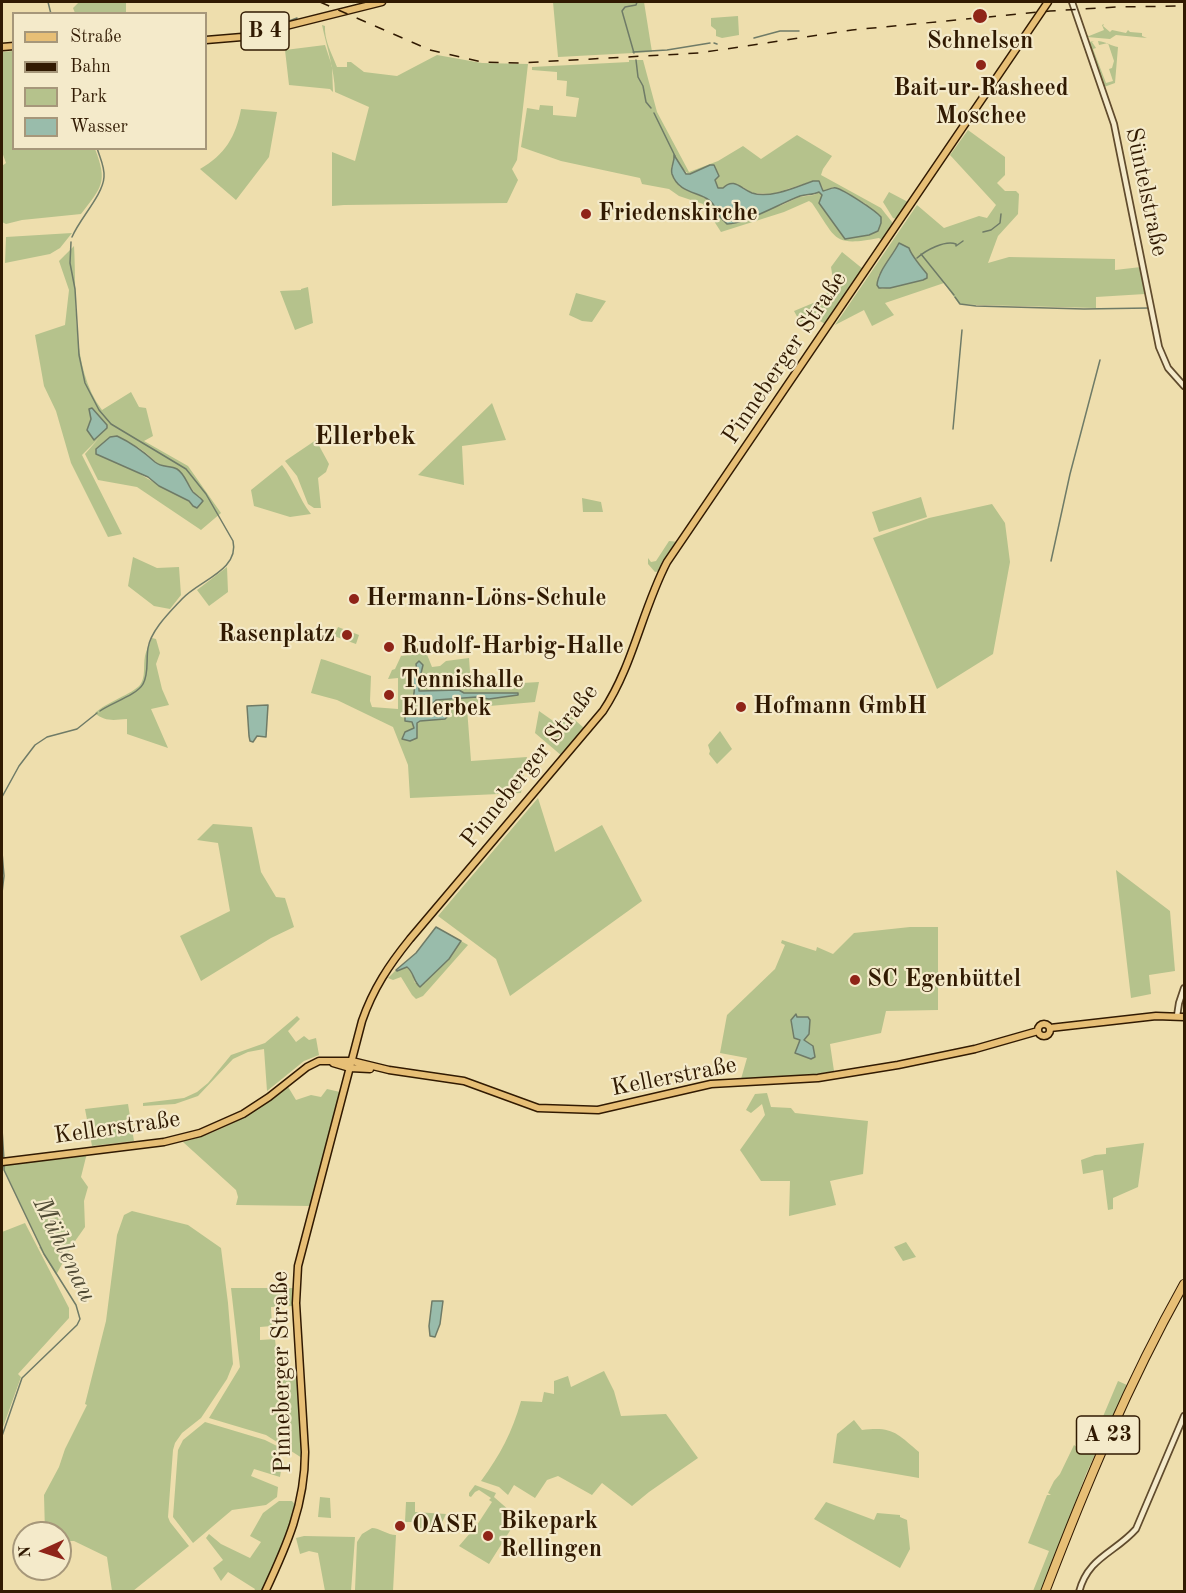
<!DOCTYPE html>
<html>
<head>
<meta charset="utf-8">
<style>
  body { margin:0 }
  #map { position:relative; width:1186px; height:1593px; overflow:hidden; background:#eedead; font-family:"Old Standard TT",serif }
  canvas { display:block }
  .frame { position:absolute; inset:0; border:3px solid #311a02; pointer-events:none }
  .legend { position:absolute; left:12px; top:12px; width:195px; height:138px; box-sizing:border-box; background:#f4eaca; border:2px solid #a6977a; margin:0; padding:8px 10px; list-style:none; font-size:18px; color:#311a02 }
  .legend li { display:flex; align-items:center; gap:12px; height:30px }
  .legend b { width:30px; border:2px solid #a6977a }
  .north { position:absolute; left:12px; top:1521px; width:60px; height:60px; box-sizing:border-box; background:#f4eaca; border:2px solid #a6977a; border-radius:50%; rotate:267deg; font-size:16px; font-weight:700; line-height:24px; text-align:center; color:#311a02 }
  .north::after { content:''; display:block; margin:auto; width:21px; height:27px; background:#8f2418; clip-path:polygon(50% 0,100% 100%,50% 72%,0 100%) }
</style>
</head>
<body>
<div id="map">
<canvas width="1186" height="1593"></canvas>
<div class="frame"></div>
<ul class="legend">
<li><b style="height:8px;background:#e7bf76"></b>Straße</li>
<li><b style="height:8px;background:#311a02"></b>Bahn</li>
<li><b style="height:16px;background:#b5c28c"></b>Park</li>
<li><b style="height:16px;background:#99bcab"></b>Wasser</li>
</ul>
<div class="north">N</div>
</div>
<script>
const context = document.querySelector('canvas').getContext('2d');
context.lineJoin = 'round';
function fillPath(path, color) { context.fillStyle = color; context.fill(path, 'evenodd'); }
function strokePath(path, color, width, dash) { context.strokeStyle = color; context.lineWidth = width; context.lineCap = dash ? 'butt' : 'round'; context.setLineDash(dash || []); context.stroke(path); }
function label(font, color, halo, rows, align = 'center') {
  context.font = font + ' "Old Standard TT",serif'; context.lineWidth = 4.5; context.setLineDash([]); context.textBaseline = 'middle'; context.strokeStyle = halo; context.fillStyle = color; for (const [text, x, y, turn = 0] of rows) {
    context.save(); context.translate(x, y); context.rotate((+turn || 0) * Math.PI / 180); context.textAlign = isNaN(turn) ? turn : align; if (halo) context.strokeText(text, 0, 0); context.fillText(text, 0, 0); context.restore();
  }
}
fillPath(new Path2D(`
  M79 2H126V13H75L73 8Z
  M553 2H644L652 52 558 57Z
  M738 16 739 35 722 38 716 36V30L711 26V18Z
  M1104 24 1103 26 1110 32 1112 30 1126 33 1128 30 1130 32 1142 33V36L1147 38 1116 35 1110 39 1087 37 1086 35 1089 36 1104 30 1102 25Z
  M322 25 325 26C324 40 332 54 337 67H347V62H351L364 72 397 76 437 55 482 63 528 64 517 160 512 169 518 180 507 203 344 205 332 206V152L355 161 369 107 335 92C334 68 327 48 322 25Z
  M1094 41 1092 42 1096 48 1093 49 1106 83 1113 81 1109 69 1112 68 1114 61 1108 43 1099 45 1098 41C1107 42 1111 46 1118 47L1115 83 1104 87 1089 42Z
  M325 45 332 66 333 92 330 89 289 85 285 50Z
  M13 51 14 148 95 149C108 182 102 187 81 214L22 220 6 224 2 222V166L6 163 2 152V52Z
  M629 60H643L657 112 689 172 718 161 743 146 761 159 797 135 832 156 823 169 821 175 881 208 892 222V228L883 241 879 238C832 247 837 239 812 203L809 201 784 212 721 232 703 204 679 196 669 189 642 184 640 178 561 161 521 147 527 108 539 110 540 105 553 106V115L576 117 579 98 566 96 567 81 557 80V72L532 70V67L629 62ZM675 161C693 179 687 176 710 165L718 188 743 187 752 193 772 194 813 181 822 186 823 191 833 187 840 189 866 204 869 235 845 238 819 203 822 195 819 192 814 195 799 197 782 205 724 222 711 201 679 186 672 173 671 167Z
  M241 109 277 112 269 157 236 200 200 169C225 155 236 136 241 109Z
  M968 130 1005 157V175L997 183 1005 191H1016L1019 194 1018 214 998 236 988 263 1009 257 1115 259V270L1141 267 1145 294 1096 297V308L977 305 959 304 944 283 885 303 894 315 872 326 864 310 835 325 917 205 944 228 979 216 987 218 996 205 950 155ZM896 249 917 262 927 274 923 280 882 289 877 285 878 276Z
  M889 192 908 202 896 219 893 218 883 202Z
  M72 233 60 248 50 254 5 263 6 237Z
  M74 246C77 296 70 368 102 410L131 392 139 407 146 408 153 436 144 441 188 466 221 513 201 530 137 487 98 480 85 454 99 438 82 455 122 534 108 537 71 463 56 411 44 386 35 335 65 325 69 290 59 261ZM117 436C127 441 137 446 146 453 150 456 153 460 157 463 163 469 172 465 179 471 188 478 190 491 200 497L193 506C186 496 172 492 161 486 143 477 127 464 106 459Z
  M842 252 863 269 825 324 815 318 801 324 794 311 818 301 834 286 831 267Z
  M308 287 313 323 295 330 280 291 301 290V289Z
  M576 293 606 301 592 322 582 321 569 315Z
  M492 403 506 440 462 446 464 485 418 475Z
  M316 440 329 464 326 472 318 478 321 508H314L308 504 297 476 285 461Z
  M282 465C294 480 299 499 311 514L290 517 254 506 251 490Z
  M921 497 927 517 879 532 872 512Z
  M582 498 601 502 603 512H583Z
  M992 504 1005 523 1010 562 993 654 937 689 873 538 929 518Z
  M669 541 679 542 660 571 655 572 648 564V558L651 562 656 561Z
  M133 557 157 568 179 567 181 595 170 609 154 606 128 586Z
  M227 567 228 592 209 606 197 590Z
  M338 627 359 635 356 644 334 636Z
  M152 638 156 639 160 653 156 664 162 689 169 705 151 709 168 748 127 734V719C114 720 105 722 95 713 107 702 132 694 140 685 146 677 143 666 145 656 146 650 150 644 152 638Z
  M426 652 432 667 440 666 446 661 469 658 471 686 539 682 535 702 467 708 471 761 527 757 521 793 410 798 408 765 393 727 337 700 311 693 321 659 325 660 371 676 370 701 372 707 398 709V678L388 679 392 670 395 669 401 656ZM423 665 419 691 456 690 464 693H518C506 701 490 695 477 697 458 699 439 698 420 701L415 694 412 675 417 672V666ZM441 710 447 713C434 724 429 716 417 723V738L405 740V733L413 730 414 723 405 721V713Z
  M539 711 559 725 568 714 584 728 562 756 535 733Z
  M720 731 732 749 717 764 709 754 710 751 708 745Z
  M538 798 555 852 602 825 642 901 510 996 496 959 438 916Z
  M213 824 252 827 261 872 276 897 285 898 294 927 271 938 201 981 180 936 230 911 218 843 197 840Z
  M1116 870 1170 911 1175 971 1149 975 1151 994 1131 998Z
  M910 927H938V1010L886 1011 881 1033 830 1044 834 1071 804 1076 741 1079 747 1058 720 1053 727 1015 775 969 785 945 781 943 782 940 816 951 817 947 833 954 854 933Z
  M461 941 468 945 423 996 416 999 412 995 401 977 393 980 388 978 396 970 407 967 411 970 415 983H425L428 976 449 959Z
  M297 1016 300 1019 288 1031 296 1042 304 1036 309 1040 316 1038 319 1055 304 1061 267 1091 264 1049 248 1052 233 1059 198 1096 175 1104 143 1106V1103L184 1098 197 1092 208 1083 231 1055 265 1043Z
  M287 1085 296 1100 311 1095 321 1097 327 1089 340 1092 310 1206 236 1205 238 1197 236 1190 183 1142C223 1132 256 1112 287 1085Z
  M767 1093 771 1107 791 1108 795 1113 868 1121 863 1174 830 1181 836 1205 789 1216 790 1181H761L740 1150 765 1115 762 1104 751 1113 746 1110 755 1094Z
  M128 1104 134 1141 92 1146 85 1109Z
  M1144 1143 1138 1187 1113 1198V1209L1108 1210 1103 1170 1083 1174 1081 1160 1095 1155 1106 1154V1148Z
  M87 1153 81 1177 88 1187 84 1201 85 1227 73 1244 56 1275 39 1247H41L2 1165Z
  M132 1211 188 1225 221 1248 228 1303 233 1364 227 1379 201 1418 182 1433 175 1443 173 1450 168 1517 170 1522 189 1546 133 1591H112L107 1557 74 1541H60V1533H45L44 1495 59 1467 65 1449 87 1405 85 1404 106 1321 117 1235 124 1215Z
  M25 1223 69 1308V1318L18 1374 21 1377 2 1430V1232Z
  M906 1242 916 1257 903 1261 894 1247Z
  M231 1288H293V1306L271 1307 272 1326 260 1327V1340L275 1339 277 1358H283L284 1371 298 1370 302 1458 266 1435 209 1418 240 1367Z
  M604 1371 614 1391 621 1416 666 1414 698 1458 649 1492 632 1506 602 1483 592 1495 558 1476 547 1480 535 1498 514 1485 508 1495 499 1487 481 1481C500 1455 512 1433 521 1401L542 1402 544 1392 554 1394V1381L568 1376 571 1387Z
  M1118 1381 1127 1385 1086 1474 1042 1591H1033L1049 1551 1028 1543 1047 1495H1051L1048 1493 1054 1481 1060 1474 1074 1445 1085 1453 1099 1426Z
  M854 1420 862 1430C892 1426 897 1433 919 1452V1478L833 1463 837 1434Z
  M205 1422 265 1440 281 1448 276 1458 282 1464 280 1477 254 1469 251 1476 278 1487 277 1497 266 1505 232 1510 193 1543 173 1517 178 1450 183 1440Z
  M475 1485 496 1493 494 1497 518 1518 489 1564 459 1546 477 1525 492 1502 489 1500 491 1498 479 1490 475 1492 471 1497 469 1496V1493Z
  M320 1497 330 1498 331 1518 318 1517Z
  M279 1501H292L296 1506 294 1520 281 1553 262 1591H254L255 1589 228 1572 221 1581 213 1568 223 1560 206 1538 209 1534 221 1544 250 1558 261 1542 250 1536 263 1513Z
  M406 1502H415V1512L446 1514 439 1529 414 1528V1522H405Z
  M826 1502 874 1520 877 1513 900 1515V1517L907 1520 910 1549 900 1568 814 1519Z
  M372 1528C379 1528 388 1535 396 1535L393 1591 355 1590 357 1542 362 1534Z
  M304 1536 355 1537 351 1591H325L318 1553 309 1551 300 1554 296 1538Z`), '#b5c28c');
const water = new Path2D(`
  M674 155 686 174H690L710 165H714L719 176 715 180 718 188H723C734 177 741 189 752 193 770 199 796 187 813 181H819L823 191C828 190 832 187 836 188 844 190 875 210 881 217V223L878 231 869 235 845 239 819 203 822 195 819 192C813 195 807 194 800 196 781 203 745 224 727 224L717 214C713 188 681 200 672 174 670 167 675 162 674 155Z
  M899 243 909 248C911 255 922 268 927 274V278L923 280 890 288H879L877 285C878 271 892 257 899 243Z
  M92 408 107 425V428L94 440 87 430 91 419 89 409Z
  M117 436C132 443 143 451 155 462 162 468 170 465 177 469 185 474 187 484 193 492 196 495 200 497 203 501L197 508 193 506 189 501 159 486 148 477 96 454V449L110 437Z
  M419 661 423 665 419 682V691L459 690 464 693H518V695L489 699 477 697 436 700 433 703 430 701H414L413 699C416 684 413 689 411 676L417 671 416 664Z
  M268 705 266 737 257 736 253 742 250 741 249 736 247 706Z
  M441 710 446 711 447 717 445 719 420 721 417 723V738L410 741 402 739 405 732 414 728 412 722 405 721V713Z
  M436 927 461 941 449 959 420 987C413 981 414 972 407 967L397 971 396 970 416 953Z
  M796 1014 797 1017H808L810 1020 809 1034 804 1040 813 1046 815 1057 811 1059 795 1053 800 1040 794 1038 791 1020Z
  M432 1301H443L440 1324 435 1337 430 1336 429 1326Z`);
fillPath(water, '#99bcab');
strokePath(water, '#6f7b67', 1.5);
strokePath(new Path2D(`
  M48 2 51 14
  M289 21 297 18
  M263 28 284 23
  M244 33 261 29
  M754 38 780 31H799
  M714 43 717 44
  M633 52 667 50 710 43
  M634 53 622 11 625 7 636 5 637 2
  M636 60 638 77 643 86 646 102 651 108
  M654 113 675 156
  M983 232 991 230 1000 223 1001 214
  M72 237C80 218 103 195 104 177 105 167 100 158 97 148
  M891 239 897 230
  M71 242 70 263 75 289 79 355 85 383 99 410 111 424 186 469 206 494 233 541C240 570 198 581 182 599 170 612 151 630 148 648 146 659 149 674 143 684 137 695 111 703 100 711
  M1135 243 1137 250
  M921 254 954 295
  M917 258C926 250 945 240 956 244V246L963 241
  M1141 268 1144 286
  M1145 289 1148 305
  M955 297 960 304 976 306 1084 309 1149 308
  M953 429 962 330
  M1051 561 1070 474 1100 360
  M2 797 19 766 35 745 47 737 77 729 97 713
  M2 852 4 876 2 893
  M2 1129 4 1160
  M2 1436 22 1378 77 1325 80 1319 76 1305 44 1254 4 1170V1165`), '#6f7b67', 1.5);
const minor = new Path2D(`
  M1072 2 1114 124 1159 347 1168 368 1184 386
  M1177 1016 1179 1003 1184 988
  M1079 1592C1088 1557 1115 1553 1136 1529L1184 1416`);
const major = new Path2D(`
  M206 40 242 37 382 2
  M2 47 14 46
  M1038 1030a6 6 0 1 1 12 0a6 6 0 1 1-12 0Z
  M1050 1028 1156 1016 1184 1017
  M333 1063 350 1068 370 1069
  M2 1162 164 1142 200 1133 243 1114 269 1097 307 1067 319 1061H352L389 1070 464 1081 538 1108 598 1110 711 1084 818 1078 898 1065 975 1049 1038 1031
  M265 1592C287 1545 305 1505 305 1452L296 1303 298 1266 362 1021C373 989 389 965 410 939L603 711C633 666 642 610 667 562L1048 2`);
const highway = new Path2D(`
  M1045 1592C1086 1485 1128 1384 1184 1284`);
strokePath(minor, '#604b2d', 8);
strokePath(major, '#311a02', 9);
strokePath(highway, '#311a02', 10);
strokePath(minor, '#f4eaca', 4.5);
strokePath(major, '#e7bf76', 6);
strokePath(highway, '#e7bf76', 8);
strokePath(new Path2D(`
  M320 2 430 50 482 62 519 63 699 53 852 30 1050 11 1116 7 1184 6`), '#311a02', 1.5, [10, 10]);
for (const [x, y, r, color] of [
  [980,16,8,"#8f2418"],
  [981,65,6,"#8f2418"],
  [586,214,6,"#8f2418"],
  [354,599,6,"#8f2418"],
  [347,635,6,"#8f2418"],
  [389,647,6,"#8f2418"],
  [389,695,6,"#8f2418"],
  [741,707,6,"#8f2418"],
  [855,980,6,"#8f2418"],
  [400,1526,6,"#8f2418"],
  [488,1536,6,"#8f2418"]
]) { const dot = new Path2D(); dot.arc(x, y, r, 0, 2 * Math.PI); context.fillStyle = color; context.fill(dot); strokePath(dot, '#f4eaca', 2); }
for (const [x, y, w] of [
  [265,31,48],
  [1108,1435,63]
]) { const box = new Path2D(); box.roundRect(x - w / 2, y - 19, w, 38, 4.5); context.fillStyle = '#f4eaca'; context.fill(box); strokePath(box, '#311a02', 1.5); }
label('bold 22px', '#311a02', null, [
  ["B 4",265,31],
  ["A 23",1108,1435]
]);
label('bold 24px', '#311a02', '#f4eaca', [
  ["Schnelsen",980,42,"center"],
  ["Bait-ur-Rasheed",981,89,"center"],
  ["Moschee",981,117,"center"],
  ["Friedenskirche",598,214],
  ["Hermann-Löns-Schule",366,599],
  ["Rasenplatz",335,635,"right"],
  ["Rudolf-Harbig-Halle",401,647],
  ["Tennishalle",401,681],
  ["Ellerbek",401,709],
  ["Hofmann GmbH",753,707],
  ["SC Egenbüttel",867,980],
  ["Bikepark",500,1522],
  ["Rellingen",500,1550],
  ["OASE",412,1526]
], 'left');
label('24px', '#311a02', '#f4eaca', [
  ["Süntelstraße",1146,192,78],
  ["Pinneberger Straße",785,358,-56],
  ["Pinneberger Straße",530,766,-51],
  ["Kellerstraße",674,1077,-11],
  ["Kellerstraße",117,1128,-8],
  ["Pinneberger Straße",282,1372,-91]
]);
label('italic 26px', '#504b35', '#f4eaca', [
  ["Mühlenau",64,1250,64]
]);
label('bold 27px', '#311a02', '#f4eaca', [
  ["Ellerbek",365,437]
]);
</script>
</body>
</html>
